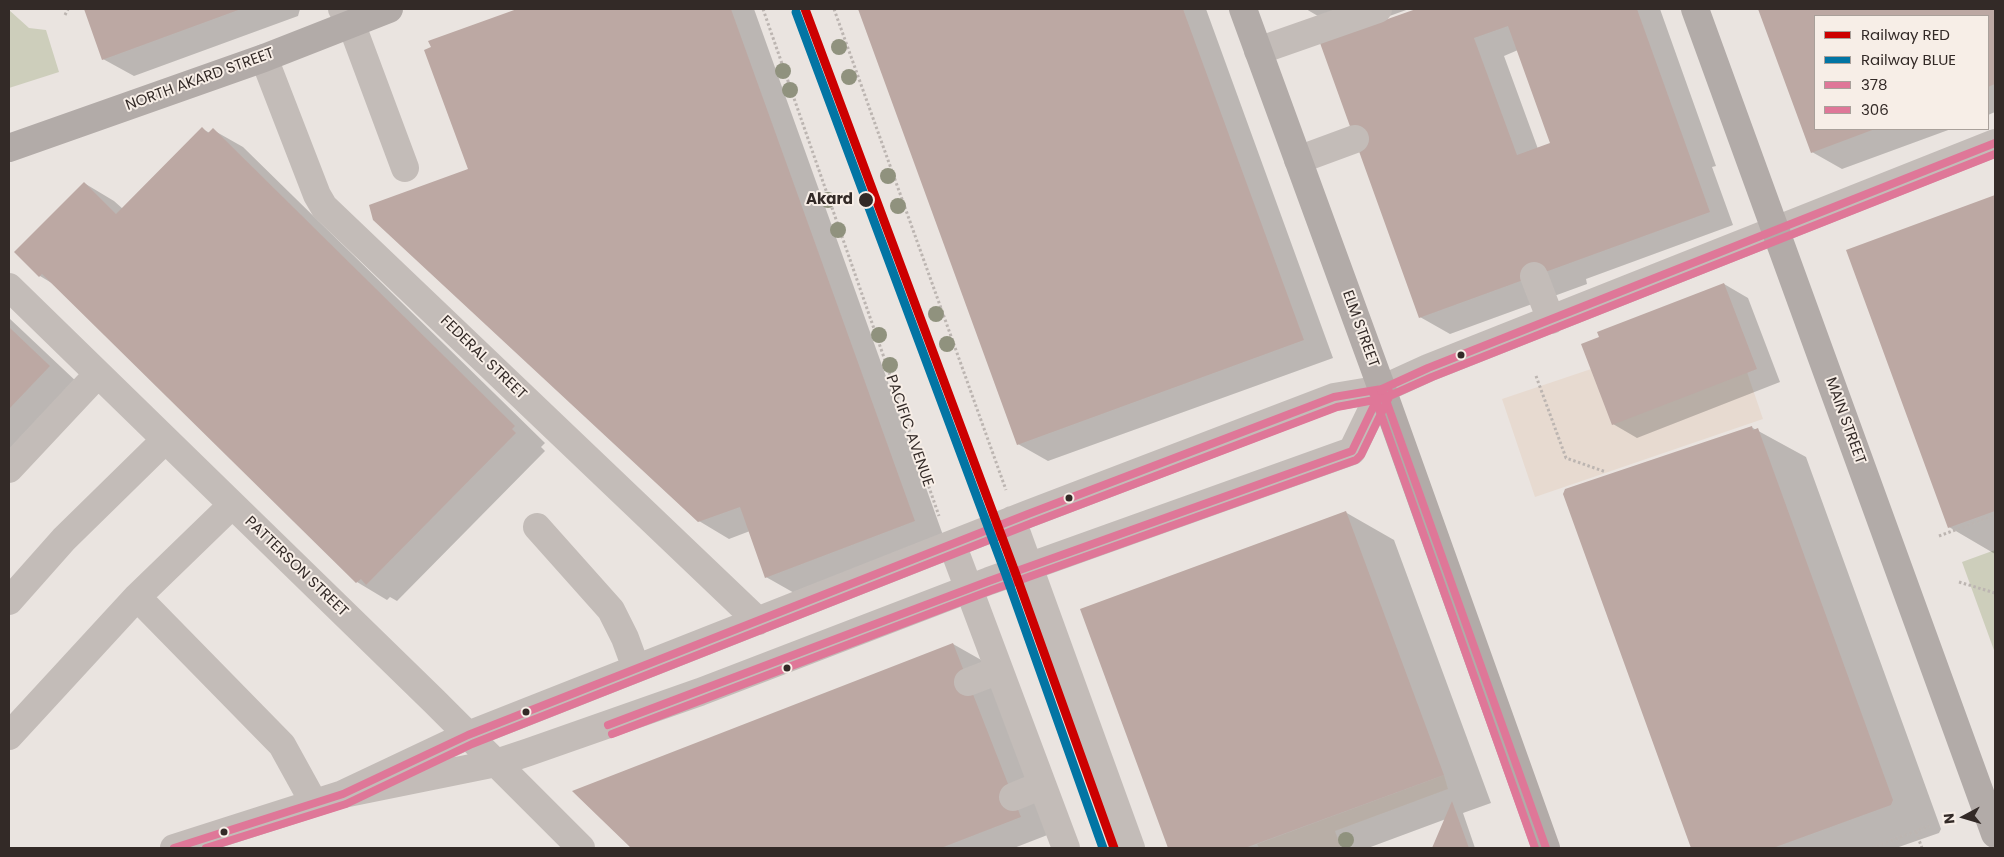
<!DOCTYPE html>
<html>
<head>
<meta charset="utf-8">
<style>
  body { margin:0 }
  #map { position:relative; width:2004px; height:857px; overflow:hidden; background:#eae4e0; font-family:Poppins,sans-serif }
  canvas { display:block }
  .frame { position:absolute; inset:0; border:10px solid #332a27; pointer-events:none }
  .legend { position:absolute; left:1814px; top:15px; width:175px; height:115px; box-sizing:border-box; background:#f7eee7; border:1px solid #a9a09a; margin:0; padding:6px 9px; list-style:none; font-size:15px; color:#332a27 }
  .legend li { display:flex; align-items:center; gap:10px; height:25px }
  .legend b { width:25px; border:1px solid #a9a09a }
  .north { position:absolute; left:1939px; top:792px; width:50px; height:50px; -webkit-text-stroke:4px #f7eee7; paint-order:stroke; rotate:264deg; font-size:14px; font-weight:700; line-height:20px; text-align:center; color:#332a27 }
  .north::after { content:''; display:block; margin:auto; width:18px; height:22px; background:#332a27; clip-path:polygon(50% 0,100% 100%,50% 72%,0 100%) }
</style>
</head>
<body>
<div id="map">
<canvas width="2004" height="857"></canvas>
<div class="frame"></div>
<ul class="legend">
<li><b style="height:6px;background:#c00"></b>Railway RED</li>
<li><b style="height:6px;background:#0275a4"></b>Railway BLUE</li>
<li><b style="height:6px;background:#df7798"></b>378</li>
<li><b style="height:6px;background:#df7798"></b>306</li>
</ul>
<div class="north">N</div>
</div>
<script>
const context = document.querySelector('canvas').getContext('2d');
context.lineJoin = 'round';
function fillPath(path, color) { context.fillStyle = color; context.fill(path, 'evenodd'); }
function strokePath(path, color, width, dash) { context.strokeStyle = color; context.lineWidth = width; context.lineCap = dash ? 'butt' : 'round'; context.setLineDash(dash || []); context.stroke(path); }
function label(font, color, halo, rows, align = 'center') {
  context.font = font + ' Poppins,sans-serif'; context.lineWidth = 4; context.setLineDash([]); context.textBaseline = 'middle'; context.strokeStyle = halo; context.fillStyle = color; for (const [text, x, y, turn = 0] of rows) {
    context.save(); context.translate(x, y); context.rotate((+turn || 0) * Math.PI / 180); context.textAlign = isNaN(turn) ? turn : align; if (halo) context.strokeText(text, 0, 0); context.fillText(text, 0, 0); context.restore();
  }
}
fillPath(new Path2D(`
  M9 10 29 28 46 30 59 72 9 88Z
  M1995 550V653L1962 562Z`), '#cdcebb');
fillPath(new Path2D(`
  M1603 365 1747 372 1763 419 1535 497 1502 399Z
  M1444 775 1448 789 1335 831 1341 848H1259L1257 844Z`), '#e7dad0');
fillPath(new Path2D(`
  M85 9H300L298 16 134 76 103 59Z
  M521 9H754L944 538 796 594 766 577 750 531 729 539 699 521 470 170 430 41Z
  M860 9H1206L1333 358 1048 461 1018 444Z
  M1306 9H1409L1345 32Z
  M1418 9H1660L1716 166 1712 167 1733 225 1586 279 1587 284 1450 334 1420 317 1321 43ZM1518 50 1552 144 1538 149 1504 56Z
  M1760 9H1995V112L1988 115V16H1815V129H1951L1842 169 1812 152Z
  M202 129 210 133 213 130 243 147 545 443 541 447 545 451 397 601 390 597 387 600 357 582 55 285 40 276 16 252 84 183 114 201 123 209Z
  M1995 197V554L1949 527 1848 251Z
  M1724 284 1748 298 1780 382 1637 438 1613 424Z
  M9 318 79 384 9 457Z
  M1751 427 1806 457 1941 829 1939 833 1896 848H1693L1564 494Z
  M1345 512 1394 540 1491 803 1463 813 1475 848H1433L1446 819 1368 848H1170L1082 610Z
  M953 644 983 661 1050 834 1014 848H633L574 792Z`), '#0003');
fillPath(new Path2D(`
  M84 9H241L102 60Z
  M517 9H731L915 521 765 578 740 507 698 522 373 220 369 205 468 169 424 50 431 47 428 41Z
  M858 9H1183L1304 340 1017 445Z
  M1416 9H1637L1710 212 1419 318 1320 43ZM1508 26 1550 143 1517 155 1474 38Z
  M1758 9H1995V84L1988 87V16H1815V129H1875L1811 153Z
  M202 127 208 133 213 128 515 426 512 429 516 433 366 585 361 579 356 583 42 274 39 277 14 252 84 182 116 214Z
  M1995 195V511L1948 528 1846 250Z
  M1724 283 1757 369 1612 425 1581 344 1599 337 1597 332Z
  M9 327 50 366 9 409Z
  M1752 426 1753 430 1758 428 1893 800 1891 805 1773 848H1691L1563 494 1565 489Z
  M1346 511 1444 775 1245 848H1168L1080 609Z
  M953 643 1021 817 941 848H631L572 791Z
  M1452 801 1469 848H1432Z`), '#bca8a3');
strokePath(new Path2D(`
  M763 9 939 516
  M834 9 1006 490
  M65 15 68 9
  M1536 376 1566 458 1606 472
  M1939 536 1995 515
  M1959 582 1995 593
  M1916 832 1922 848
  M1872 848 1929 826`), '#bcb5b1', 3, [2.5, 2.5]);
strokePath(new Path2D(`
  M342 9 351 23 405 168
  M1258 51 1378 9
  M264 58 317 195 324 207 758 621
  M1298 160 1355 139
  M1534 276 1551 320
  M9 287 434 701 581 848
  M9 469 98 374
  M1012 520 1131 848
  M537 527 611 610 625 638 636 668
  M952 544 1066 848
  M137 597 282 745 314 803
  M9 601 64 539 165 440
  M968 682 999 670
  M9 736 137 597 232 505
  M343 794 468 735 1028 514 1334 397 1382 389 1428 368 1995 143
  M1013 797 1042 785
  M174 848 343 794 496 763 529 752 700 692 989 581 1352 451 1382 389`), '#c3bcb8', 28);
strokePath(new Path2D(`
  M1243 9 1382 389 1546 848
  M1695 9 1995 834
  M9 148 264 58 389 9`), '#b2aba8', 28);
strokePath(new Path2D(`
  M1382 389 1546 848
  M608 725 989 581 1352 451 1382 389
  M174 848 343 794 468 735 1028 514 1334 397 1382 389 1428 368 1995 143`), '#df7798', 8);
strokePath(new Path2D(`
  M1373 392 1535 848
  M612 734 992 590 1356 460 1361 455 1391 393
  M206 848 346 804 472 744 1032 523 1337 407 1385 398 1432 377 1995 154`), '#df7798', 8);
strokePath(new Path2D(`
  M805 9 1015 572 1114 848`), '#c00', 9);
strokePath(new Path2D(`
  M796 12 1006 575 1103 848`), '#0275a4', 9);
context.fillStyle = '#90927e';
for (const [x, y] of [
  [839,47],
  [783,71],
  [849,77],
  [790,90],
  [888,176],
  [828,200],
  [898,206],
  [838,230],
  [936,314],
  [879,335],
  [947,344],
  [890,365],
  [1346,840]
]) { context.beginPath(); context.arc(x, y, 8, 0, 2 * Math.PI); context.fill(); }
for (const [x, y, r, color] of [
  [866,200,8,"#332a27"],
  [1461,355,4.5,"#332a27"],
  [1069,498,4.5,"#332a27"],
  [787,668,4.5,"#332a27"],
  [526,712,4.5,"#332a27"],
  [224,832,4.5,"#332a27"]
]) { const dot = new Path2D(); dot.arc(x, y, r, 0, 2 * Math.PI); context.fillStyle = color; context.fill(dot); strokePath(dot, '#f7eee7', 2); }
label('15px', '#332a27', '#f7eee7', [
  ["NORTH AKARD STREET",200,80,-20],
  ["ELM STREET",1360,329,70],
  ["FEDERAL STREET",483,358,44],
  ["MAIN STREET",1845,421,70],
  ["PACIFIC AVENUE",909,431,71],
  ["PATTERSON STREET",296,567,44]
]);
label('bold 15px', '#332a27', '#f7eee7', [
  ["Akard",853,200]
], 'right');
</script>
</body>
</html>
